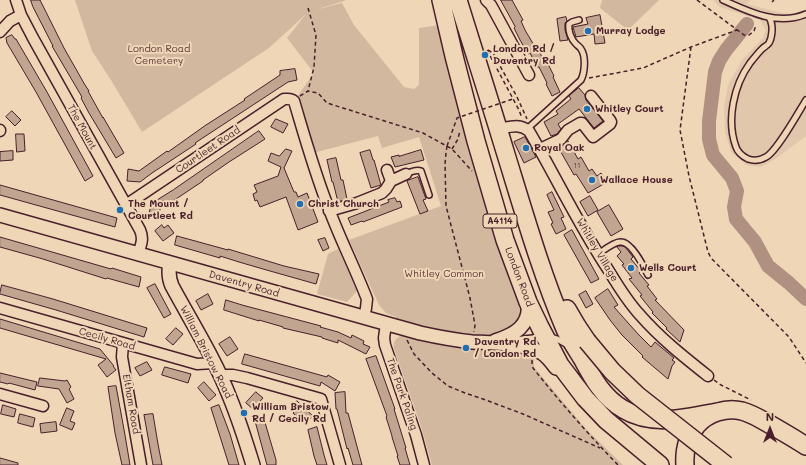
<!DOCTYPE html>
<html>
<head>
<meta charset="utf-8">
<style>
  body { margin:0 }
  #map { position:relative; width:806px; height:465px; overflow:hidden; background:#eed6b6; font-family:Mali,sans-serif }
  canvas { display:block }
  .north { position:absolute; left:750px; top:409px; width:40px; height:40px; -webkit-text-stroke:3px #eed6b6; paint-order:stroke; rotate:0deg; font-size:11px; font-weight:700; line-height:16px; text-align:center; color:#4a1f2b }
  .north::after { content:''; display:block; margin:auto; width:14px; height:18px; background:#4a1f2b; clip-path:polygon(50% 0,100% 100%,50% 72%,0 100%) }
</style>
</head>
<body>
<div id="map">
<canvas width="806" height="465"></canvas>
<div class="north">N</div>
</div>
<script>
const context = document.querySelector('canvas').getContext('2d');
context.lineJoin = 'round';
function fillPath(path, color) { context.fillStyle = color; context.fill(path, 'evenodd'); }
function strokePath(path, color, width, dash) { context.strokeStyle = color; context.lineWidth = width; context.lineCap = dash ? 'butt' : 'round'; context.setLineDash(dash || []); context.stroke(path); }
function label(font, color, halo, rows, align = 'center') {
  context.font = font + ' Mali,sans-serif'; context.lineWidth = 4; context.setLineDash([]); context.textBaseline = 'middle'; context.strokeStyle = halo; context.fillStyle = color; for (const [text, x, y, turn = 0] of rows) {
    context.save(); context.translate(x, y); context.rotate((+turn || 0) * Math.PI / 180); context.textAlign = isNaN(turn) ? turn : align; if (halo) context.strokeText(text, 0, 0); context.fillText(text, 0, 0); context.restore();
  }
}
fillPath(new Path2D(`
  M713 0H751L747 4 782 13 796 14 806 9V136L775 159 761 167 746 165 731 152 725 132 724 108 728 85 742 60 763 38 766 30 760 20 720 7Z`), '#e1c7ab');
fillPath(new Path2D(`
  M75 0H346L344 1 315 10 342 3 354 25 404 87 414 89 419 85V28L440 25 486 192 487 213 491 228 502 243 522 305V315L511 328 490 337 538 355 534 359V367L586 429 623 465H432L421 426 394 349C393 341 395 340 401 335L396 317 386 313 379 305 349 240 441 206 419 137 382 148 378 136 309 154 294 101 314 73 287 38 306 14 269 48 142 132 111 80 92 51Z
  M602 0H659L628 30 600 8Z
  M338 249 357 291 347 302 317 294 328 254Z`), '#d3b8a0');
strokePath(new Path2D(`
  M747 24 726 50 719 61 715 72 709 121V139L713 155 732 178 737 191 734 207 736 219 755 242 768 266 789 283 806 299`), '#af9081', 14);
const building = new Path2D(`
  M31 0H40L64 48 85 85 89 91H88L99 111 103 118V117L124 153 116 158 89 113 81 98 82 97 52 46H53L33 7Z
  M501 0H512L523 20 521 21 525 30 538 52 539 51 546 65 548 64 554 76 553 77 560 92 552 96 546 84 547 83 539 67H537L530 53 528 54 520 40 514 28 515 27Z
  M600 15 605 43 595 44 594 34 576 37 573 27 588 24 586 18Z
  M566 17 567 21 565 23V30L568 40 560 41 557 19Z
  M12 35 15 39H16L47 92 93 176 85 181 36 92 7 43 6 38Z
  M295 69 297 80 288 82 195 143 196 144 152 173 140 182 127 181 128 169 139 171 167 151 168 152 206 125 245 100 244 99 280 75V71Z
  M579 88 585 95 586 100 603 121 594 128 579 109 558 124 561 129 557 134 551 136 544 122 558 114 556 111 571 99 569 96Z
  M12 111 21 120 15 126 6 117Z
  M276 119 288 124 283 133 271 127Z
  M259 131 265 139 229 162 203 180V181L167 205 163 200 157 219 148 216 152 203 153 204 155 199 157 200 173 190Z
  M16 134H24L25 151 17 152Z
  M525 137 536 157 524 163 514 142Z
  M568 141 578 159 581 157 589 171 592 169 597 176 601 173 607 182 588 193 576 174 574 175 558 147 564 145Z
  M286 149 292 151 284 168 294 192H296L298 197 307 193 318 222 298 230 286 197 260 207 257 200 255 201 253 194 257 192 254 185 278 176 281 167 268 161 271 153 279 156Z
  M370 150 373 160H374L381 185 371 188 360 153Z
  M421 150 424 160 395 167 391 157 399 155V156Z
  M13 151V160L0 161V152Z
  M336 158 341 180H343L347 199 338 202 333 182H332L327 160Z
  M418 177 426 199 423 200 428 211 420 214 407 181Z
  M0 185 117 218 115 227 0 195Z
  M552 192 564 217 561 218 566 229 556 234 551 224 553 223 548 212 554 210 547 195Z
  M590 196 598 210 588 216 580 202Z
  M395 198 397 202 400 201 402 207 363 222 362 221 351 225 348 218 389 202 388 200Z
  M609 205 623 229 611 236 597 212Z
  M162 225 164 228 168 225 174 233 163 241 155 231Z
  M572 230 599 279 591 283 564 235Z
  M177 236 228 250V249L284 266 319 274 316 284 263 269 239 262 220 256V258L175 245Z
  M0 237 111 269 112 268 141 277 139 287 107 278 106 279 43 259 0 247Z
  M325 238 329 248 323 251 318 240Z
  M619 246H623L626 248 633 257 631 259 641 271 639 273 649 285 647 286 657 299 655 300 684 330 680 342 666 329 667 328 652 313 653 312 640 296 642 295 629 279 632 278 622 265 624 264 617 256 621 252 617 247Z
  M155 284 171 314 164 318 147 288Z
  M2 285 53 299 147 328 144 337 56 310 0 294Z
  M608 289 618 305 614 307 638 334 651 347 655 342 674 358 672 360 675 362 672 366 668 379 642 357 643 356 622 335 610 320 595 298Z
  M586 291 593 304 586 308 579 295Z
  M208 294 213 304 201 310 196 301Z
  M226 300 242 305 321 326 320 327 338 332 351 338 352 335 364 341 363 344 370 347 366 354 338 340V343L322 338V337L283 328V327L259 320V321L224 310Z
  M0 319 100 349 114 366H113L116 370 107 377 98 365 106 359 0 328Z
  M176 328 183 334 173 345 166 339Z
  M230 337 238 349 227 356 219 344Z
  M245 354 327 377 328 375 340 382 335 391 321 382 320 386 242 364Z
  M376 356 395 409H394L406 448H405L410 465H400L397 456H398L392 437V436L386 417 387 416 366 359Z
  M147 362 152 370 140 376 135 368Z
  M165 367 191 374 188 383 162 375Z
  M0 373 37 382 35 390 9 383 8 384 0 382Z
  M40 378 65 381 67 380 71 387 69 389 74 399 67 403 59 389 38 386Z
  M204 382 216 395 209 401 198 388Z
  M116 386 125 435 130 465H122L115 433 108 387Z
  M256 392 263 398 253 409 246 403Z
  M345 392 346 413H348L362 465H353L348 448 347 449 337 409H336L335 393Z
  M297 401 313 416 305 424 293 413 296 410 292 406Z
  M3 405 16 409 14 417 1 414Z
  M219 405 230 434 239 465H229L211 408Z
  M67 408 74 411 70 421 75 423 72 430 60 425Z
  M20 414 35 418 33 427 18 423Z
  M153 414 158 444 162 465H153L144 415Z
  M264 419 276 460V465H267L255 421Z
  M56 422 57 431 41 433 40 424Z
  M317 427 324 455 327 465H317L314 456 308 430Z
  M0 458 18 463V465H0Z`);
fillPath(building, '#c2a591');
strokePath(building, '#4a1f2b', 1);
const lane = new Path2D(`
  M723 0C749 12 778 26 806 14
  M768 17C769 17 771 21 771 22 773 27 772 38 769 43 768 45 764 47 762 49 758 53 754 58 750 63 734 85 726 120 736 147 738 153 742 156 748 159 754 161 761 160 766 157 777 151 798 113 806 100
  M527 129 581 80C585 72 586 56 581 49 580 47 577 45 576 44 571 39 568 31 569 24L572 22 579 20
  M406 174C410 172 416 169 421 171L429 195
  M598 254C604 250 614 242 620 242 631 240 644 267 648 275
  M550 337 557 339 566 344
  M514 340 542 337`);
const street = new Path2D(`
  M16 0 21 15 33 38 140 230C144 239 141 245 138 254
  M486 0 491 5 529 75
  M0 32 10 21 21 15
  M498 129C510 127 519 123 529 131 556 177 579 226 609 271 618 286 628 302 640 315 660 338 684 357 708 376
  M0 130V131
  M540 149 561 139 568 130 580 123H582L593 137 610 124 611 122 610 120 591 96
  M391 181 406 174
  M126 205 284 99C288 99 291 98 294 101 305 138 315 174 329 209 340 239 355 268 367 299L366 308 364 318
  M329 211 357 203 382 193 386 189 391 181 387 170
  M0 308 197 364 214 363
  M386 324 384 338 385 345 416 435 424 465
  M123 343 122 357 141 465
  M220 375H233L247 378 321 399 340 465
  M0 394 43 406`);
const secondary = new Path2D(`
  M0 215 420 333C438 337 455 340 472 342 492 343 525 343 542 353 548 357 552 363 556 368
  M170 263C168 272 169 279 172 286 192 323 215 359 230 398 239 420 246 442 253 465
  M495 341C514 335 531 326 528 302`);
const highway = new Path2D(`
  M441 0 454 56 476 141 505 240 528 302 540 327 560 365 585 398 606 420 660 465
  M458 0C473 49 489 98 504 148 523 209 540 270 565 329 570 340 577 350 583 360 593 379 604 398 623 409 652 427 686 418 717 412
  M567 309 577 326 587 341
  M685 465C684 450 687 437 697 425 708 413 726 407 742 411 749 413 757 417 764 421 778 429 792 437 806 446`);
strokePath(lane, '#4a1f2b', 8);
strokePath(street, '#4a1f2b', 13);
strokePath(secondary, '#4a1f2b', 16);
strokePath(highway, '#4a1f2b', 20);
strokePath(new Path2D(`
  M697 0 744 35H749L754 31 756 25
  M772 2 774 0
  M308 8 316 35 314 67 308 91
  M691 47 680 130 689 176 708 252 711 258 789 337 806 363
  M487 50 519 110 522 118
  M488 50 493 53 517 97 527 119
  M589 78 643 68 691 47 737 30
  M300 96 308 91 318 93 327 103 423 133 452 149 472 171
  M447 146 446 153 445 164 446 206 470 298 475 325 474 332
  M452 149 458 139 460 130
  M407 340 414 354 432 373 448 386 465 393 483 399 523 414 600 448
  M532 360V365L533 368C560 402 588 434 618 465
  M714 380 721 385 751 400`), '#4a1f2b', 1.5, [4, 3]);
strokePath(lane, '#eed6b6', 5);
strokePath(street, '#eed6b6', 10);
strokePath(secondary, '#eed6b6', 13);
strokePath(highway, '#eed6b6', 17);
const highwayBridge = new Path2D(`
  M587 341 612 371 637 395 726 465`);
strokePath(highwayBridge, '#4a1f2b', 20, []);
strokePath(new Path2D(`
  M447 146 457 118 513 99`), '#4a1f2b', 1.5, [4, 3]);
strokePath(highwayBridge, '#eed6b6', 17);
for (const [x, y, r, color] of [
  [588,31,4,"#1f6fb2"],
  [485,55,4,"#1f6fb2"],
  [587,109,4,"#1f6fb2"],
  [526,148,4,"#1f6fb2"],
  [592,180,4,"#1f6fb2"],
  [300,204,4,"#1f6fb2"],
  [120,210,4,"#1f6fb2"],
  [631,268,4,"#1f6fb2"],
  [466,348,4,"#1f6fb2"],
  [244,413,4,"#1f6fb2"]
]) { const dot = new Path2D(); dot.arc(x, y, r, 0, 2 * Math.PI); context.fillStyle = color; context.fill(dot); strokePath(dot, '#eed6b6', 1.5); }
label('8px', '#684044', null, [
  ["11",577,166]
]);
for (const [x, y, w] of [
  [500,221,34]
]) { const box = new Path2D(); box.roundRect(x - w / 2, y - 7, w, 14, 3); context.fillStyle = '#eed6b6'; context.fill(box); strokePath(box, '#4a1f2b', 1); }
label('bold 9px', '#4a1f2b', null, [
  ["A4114",500,221]
]);
label('bold 10px', '#4a1f2b', '#eed6b6', [
  ["Murray Lodge",596,31],
  ["London Rd /",493,49],
  ["Daventry Rd",493,61],
  ["Whitley Court",595,109],
  ["Royal Oak",534,148],
  ["Wallace House",600,180],
  ["The Mount /",128,204],
  ["Courtleet Rd",128,216],
  ["Christ Church",308,204],
  ["Wells Court",639,268],
  ["Daventry Rd",474,342],
  ["/ London Rd",474,354],
  ["William Bristow",252,407],
  ["Rd / Cecily Rd",252,419]
], 'left');
label('10px', '#5f363d', '#eed6b6', [
  ["London Road",159,49],
  ["Cemetery",159,61],
  ["Whitley Common",444,274]
]);
label('10px', '#4a1f2b', '#eed6b6', [
  ["The Mount",82,127,61],
  ["Courtleet Road",208,150,-34],
  ["Whitley Village",597,250,59],
  ["London Road",519,277,69],
  ["Daventry Road",244,284,16],
  ["Cecily Road",107,339,16],
  ["William Bristow Road",206,352,63],
  ["The Park Paling",402,394,71],
  ["Eltham Road",131,404,80]
]);
</script>
</body>
</html>
